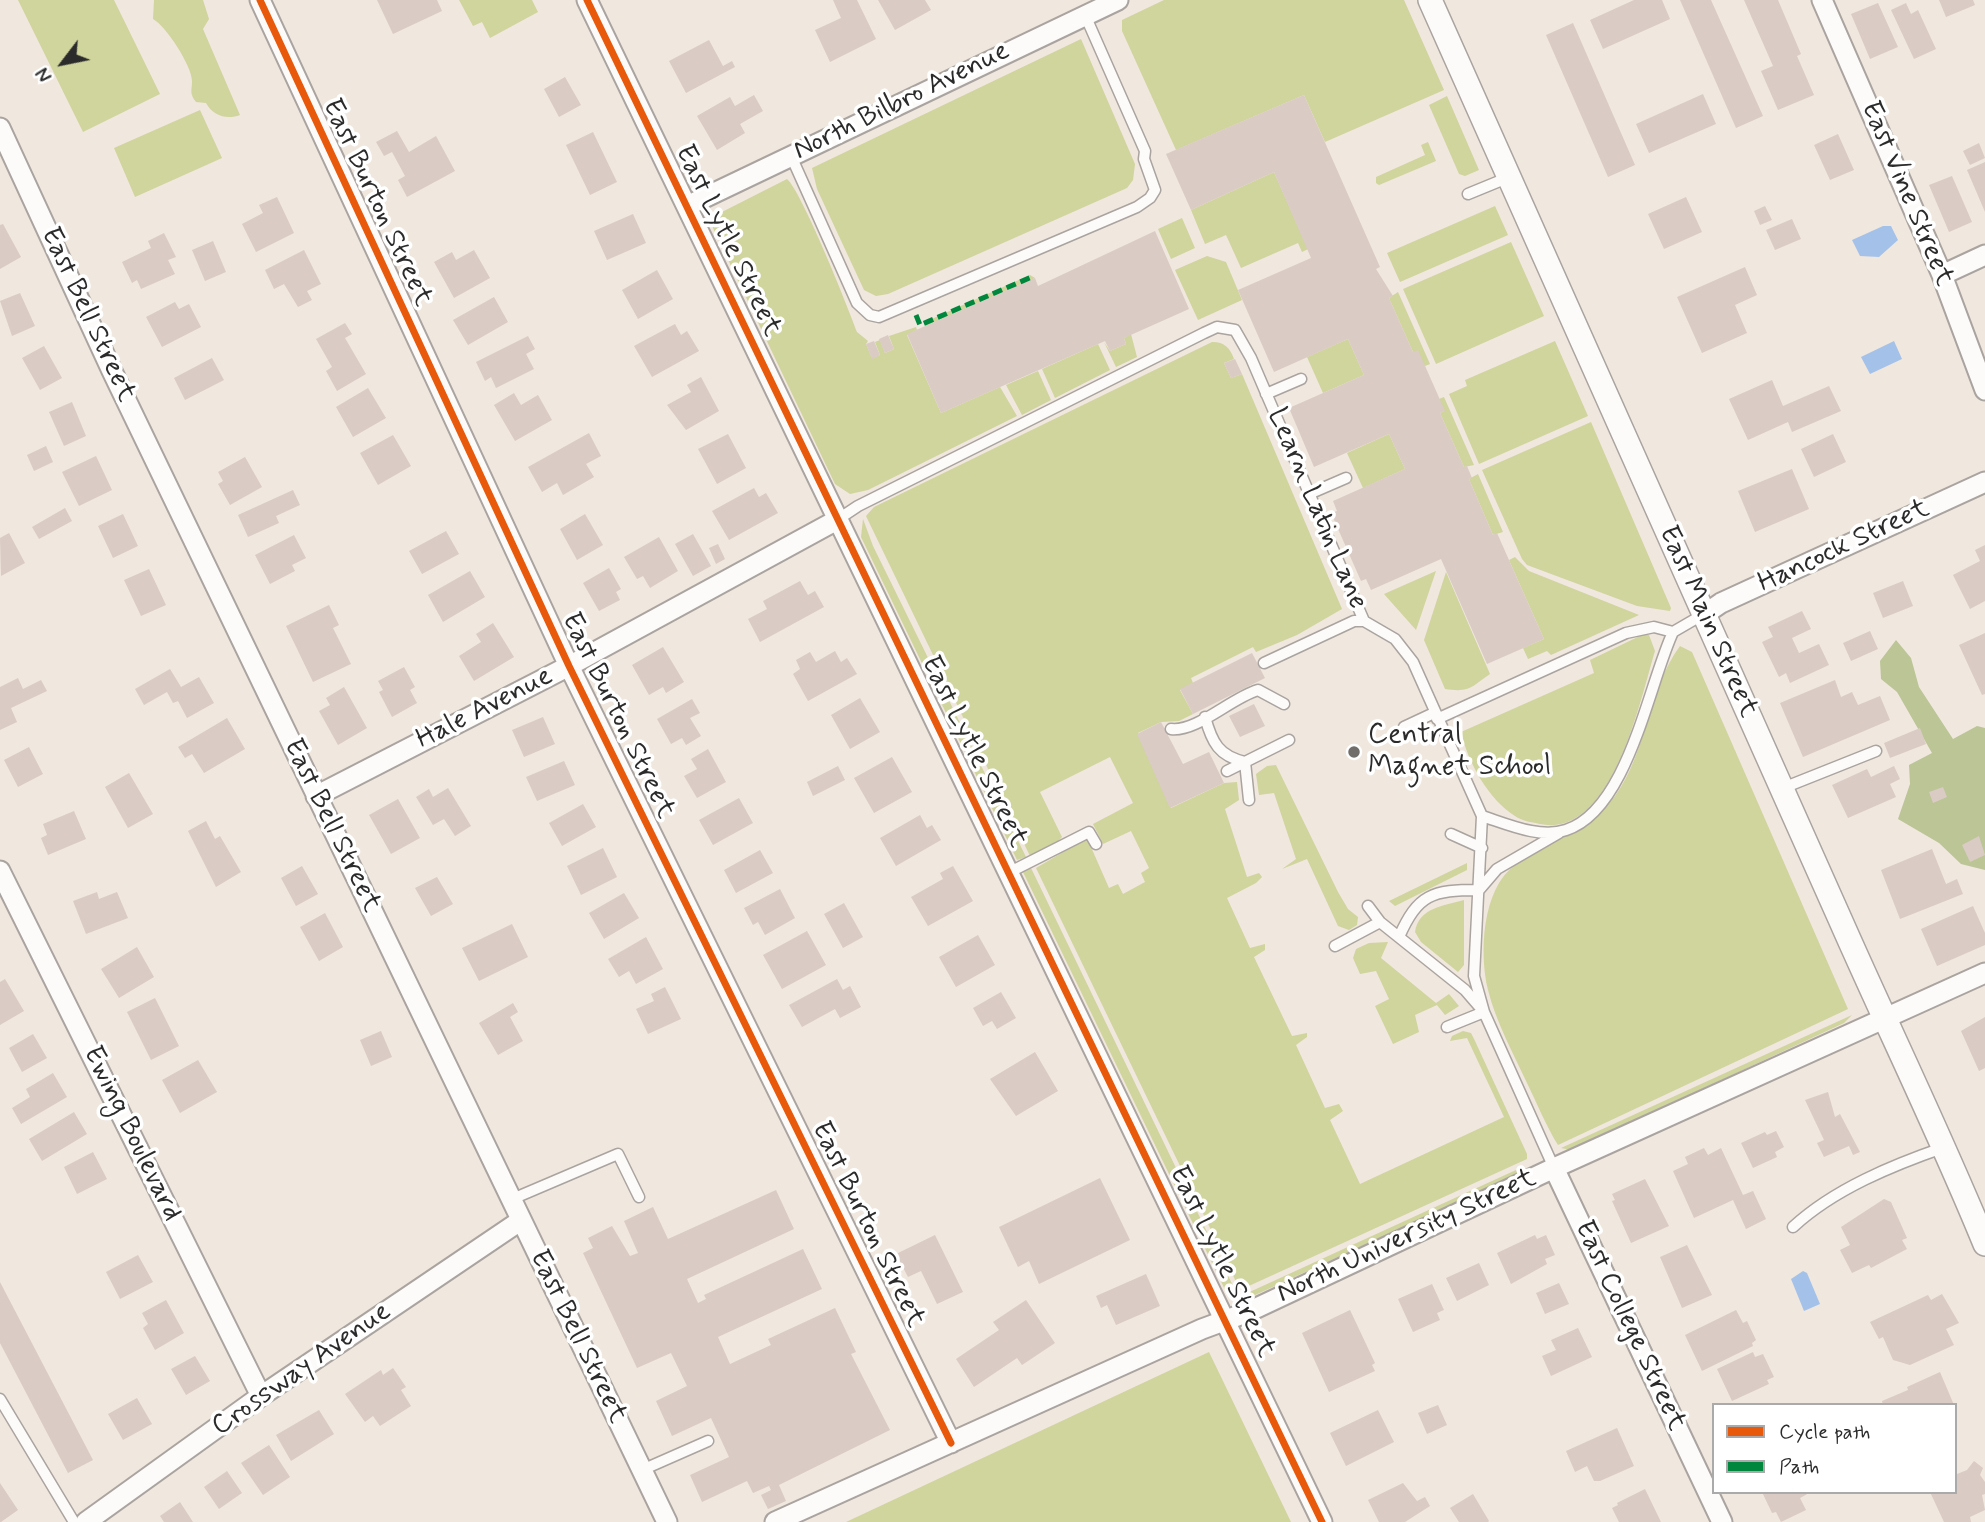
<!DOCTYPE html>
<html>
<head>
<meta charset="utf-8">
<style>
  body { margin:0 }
  #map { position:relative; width:1985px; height:1522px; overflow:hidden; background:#f0e7de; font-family:Mynerve,sans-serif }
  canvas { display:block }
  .legend { position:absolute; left:1712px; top:1403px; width:245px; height:91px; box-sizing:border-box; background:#fff; border:2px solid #aaa; margin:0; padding:9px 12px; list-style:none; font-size:21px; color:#2b2b2b }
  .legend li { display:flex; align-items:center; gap:14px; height:35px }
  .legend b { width:35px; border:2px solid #aaa }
  .north { position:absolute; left:28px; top:28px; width:70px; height:70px; -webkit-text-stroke:5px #fff; paint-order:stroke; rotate:238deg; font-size:19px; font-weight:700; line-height:28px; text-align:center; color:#2b2b2b }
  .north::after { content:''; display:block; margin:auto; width:24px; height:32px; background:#2b2b2b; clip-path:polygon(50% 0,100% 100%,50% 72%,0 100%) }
</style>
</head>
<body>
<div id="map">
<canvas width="1985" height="1522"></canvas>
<ul class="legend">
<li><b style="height:9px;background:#e8590c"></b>Cycle path</li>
<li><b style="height:9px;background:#00873e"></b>Path</li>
</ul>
<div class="north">N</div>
</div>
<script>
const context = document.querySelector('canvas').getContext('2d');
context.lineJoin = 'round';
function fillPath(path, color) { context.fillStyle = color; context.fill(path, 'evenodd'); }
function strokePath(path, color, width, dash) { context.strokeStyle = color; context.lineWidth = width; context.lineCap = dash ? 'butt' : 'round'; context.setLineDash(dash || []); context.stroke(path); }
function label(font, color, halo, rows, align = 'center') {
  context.font = font + ' Mynerve,sans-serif'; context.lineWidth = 7; context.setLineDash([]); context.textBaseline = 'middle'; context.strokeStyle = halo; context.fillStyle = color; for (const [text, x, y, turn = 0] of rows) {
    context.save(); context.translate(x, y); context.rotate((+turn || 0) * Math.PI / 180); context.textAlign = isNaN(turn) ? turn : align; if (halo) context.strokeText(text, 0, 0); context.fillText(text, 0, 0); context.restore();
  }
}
fillPath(new Path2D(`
  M18 0H114L160 94 83 132Z
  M154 0H203L209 19 203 29 240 115C227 120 213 116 206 103L196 102C189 93 192 91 192 81 192 66 166 26 153 19Z
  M459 0H532L538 12 490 38 482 22 473 26Z
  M1164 0H1404L1444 90 1325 142 1304 95 1176 150 1122 31V20Z
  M1081 39 1135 164 1133 180 1127 188 888 294 876 296 864 290 817 189 812 168Z
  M1447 96 1479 170 1465 176 1459 174 1429 105Z
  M200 110 222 158 135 197 114 148Z
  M1428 142 1436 161 1379 185 1376 183V177L1425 155 1421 145Z
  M1274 172 1308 249 1302 252 1298 243 1241 268 1226 235 1205 244 1191 210Z
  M787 179C802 192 848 307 857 332L868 341 866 344 872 358 880 355 875 342 880 340 885 353 894 349 889 336 916 327 917 330 907 335 941 413 1000 387 1017 416 868 490 850 494 835 484 712 226 718 214Z
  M1495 206 1508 235 1400 282 1387 253Z
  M1182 218 1195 248 1171 259 1158 229Z
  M1511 242 1544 316 1436 364 1403 289Z
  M1207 256 1226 262 1242 300 1198 320 1175 270Z
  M1030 275 1035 278 926 326 925 322Z
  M1398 292 1430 364 1425 366 1413 352 1389 298Z
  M1131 334 1137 357 1116 367 1104 342 1110 351 1126 344 1124 338Z
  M1348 339 1364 375 1323 393 1307 357Z
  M1555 341 1588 416 1479 464 1449 394 1467 386 1465 380Z
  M1212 342C1225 342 1230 348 1234 359L1224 363 1231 378 1242 374 1342 609 1297 635 1256 652 1253 647 1191 678 1193 683 1180 690 1193 714 1179 721 1161 722 1138 733 1171 808 1224 783 1237 782 1239 800 1225 809 1247 877 1259 873 1262 877 1256 883 1227 898 1250 948 1265 944V950L1254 957 1292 1036 1307 1033V1037L1296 1045 1325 1108 1339 1104 1343 1111 1330 1120 1360 1184 1504 1117 1467 1038 1450 1041 1452 1036 1463 1031 1471 1033 1475 1041 1527 1154V1159L1240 1290 1036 868 1087 838 1109 888 1118 884 1123 894 1145 882 1141 873 1149 868 1131 831 1103 844 1093 824 1133 803 1110 757 1040 792 1062 837 1055 844 1030 856 866 516 874 507Z
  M1098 344 1110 370 1055 398 1042 369Z
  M1038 371 1051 400 1022 415 1006 385Z
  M1444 397 1474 465 1464 467 1440 413 1444 411 1439 399Z
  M1591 422 1671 608 1670 611 1637 606 1527 565 1522 559 1482 470Z
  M1389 434 1405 469 1363 488 1347 453Z
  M1478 474 1503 532 1493 535 1469 479Z
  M863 519 873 546 1026 857 1017 860 861 537Z
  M1515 557 1529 571 1639 615 1551 655 1547 651 1528 659 1523 648 1544 639 1509 560Z
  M1436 571 1416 630 1384 594Z
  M1446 572 1490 674C1472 686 1471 693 1445 689L1424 640Z
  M1644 634 1649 635 1655 651C1640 700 1612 839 1540 824 1531 822 1522 821 1515 816 1488 799 1468 762 1461 732L1594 673 1590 660Z
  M1680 646 1692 652 1848 1009 1558 1145C1546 1126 1537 1103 1527 1083 1513 1053 1496 1022 1488 990 1479 953 1482 889 1515 865 1549 839 1588 832 1615 796 1648 750 1647 691 1680 646Z
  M1276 765 1338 892 1348 909 1358 917 1357 925 1349 930 1338 926 1307 859 1282 869 1296 859 1274 793 1259 795 1256 774 1267 766Z
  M1467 863V870L1395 906 1389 901Z
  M1031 868 1236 1292 1228 1296 1023 872Z
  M1464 900V965L1458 972 1421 942 1415 932C1419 907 1444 906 1464 900Z
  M1388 942 1381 958 1436 1003 1449 994 1459 1006 1445 1015 1437 1005 1415 1015 1419 1032 1393 1044 1375 1006 1389 999 1376 971 1360 974 1353 958 1356 949 1369 943Z
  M1852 1015 1844 1023 1571 1150 1561 1148Z
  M1516 1170 1519 1174 1253 1296 1245 1299 1243 1295Z
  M1209 1352 1291 1522H846Z`), '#d0d49d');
fillPath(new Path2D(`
  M1896 640 1911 658 1919 687 1953 739 1977 726 1985 728V870L1961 864 1939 843 1898 819 1910 784 1909 765 1932 753 1897 692 1881 679 1880 661Z`), '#bbc596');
fillPath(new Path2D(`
  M1883 226H1891L1898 240 1879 257 1860 256 1852 240Z
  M1894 341 1902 359 1870 374 1861 357Z
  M1803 1271 1807 1273 1820 1304 1804 1311 1791 1279Z`), '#a4c2e9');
fillPath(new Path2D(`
  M377 0H437L442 11 393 34Z
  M833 0H857L876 39 830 62 815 30 841 18Z
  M878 0H925L931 10 895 30Z
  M1634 0H1662L1670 19 1603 49 1590 20Z
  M1680 0H1711L1763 116 1736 128Z
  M1744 0H1778L1801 54 1797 56 1814 95 1778 110 1761 71 1773 66Z
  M1939 0H1973L1975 5 1946 17Z
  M1878 3 1898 47 1870 59 1851 14Z
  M1906 3 1911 14 1918 10 1936 49 1914 59 1891 10Z
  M1573 23 1635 165 1608 177 1546 35Z
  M709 40 723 66 732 61 735 67 686 93 669 61Z
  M565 77 581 105 559 117 544 89Z
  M1703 94 1716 124 1649 153 1636 124Z
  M754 95 763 111 740 124 745 133 717 150 697 116 730 97 735 106Z
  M1304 95 1380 267 1376 269 1393 296 1389 298 1413 352 1418 350 1445 411 1440 413 1464 467 1467 466 1472 478 1469 479 1493 535 1497 533 1544 639 1487 664 1441 559 1371 590 1366 579 1361 581 1331 513 1337 511 1333 501 1405 469 1389 434 1314 467 1289 408 1364 375 1348 339 1274 372 1238 290 1311 258 1274 172 1191 210 1166 154Z
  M397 131 409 152 436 136 455 171 407 197 398 180 405 176 392 152 384 156 376 142Z
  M593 132 617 182 590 195 566 145Z
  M1838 134 1854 170 1830 180 1814 145Z
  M1979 143 1985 158 1970 165 1963 151Z
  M1985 162V212L1967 170Z
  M1952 176 1972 222 1949 232 1929 185Z
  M277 197 294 233 256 252 242 224 263 213 259 205Z
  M1686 197 1702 232 1664 249 1648 214Z
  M1765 206 1772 220 1760 225 1754 211Z
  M633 214 646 243 607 260 594 231Z
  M1792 219 1801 239 1775 250 1766 230Z
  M3 224 21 257 0 269V225Z
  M1155 231 1189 309 1124 338 1126 344 1110 351 1105 341 941 413 907 334 1035 278 1038 286Z
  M164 233 176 257 168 260 175 274 141 289 137 280 132 283 122 262 151 248 148 241Z
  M213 241 226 272 205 281 192 250Z
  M304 250 321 284 307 291 312 300 298 307 284 284 274 289 265 270Z
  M474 250 490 278 454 298 434 262 452 252 456 260Z
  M1745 267 1757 295 1735 305 1747 333 1702 353 1677 297Z
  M657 270 673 299 638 319 622 290Z
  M20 293 35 326 12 336 0 301Z
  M494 297 508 322 468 345 453 320Z
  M175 302 179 309 189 304 201 327 162 347 146 317Z
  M345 323 352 334 345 338 366 374 337 391 326 371 332 367 316 339Z
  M675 324 681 335 687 331 699 351 652 377 634 346Z
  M888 335 894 349 885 353 879 339Z
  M528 336 535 349 526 354 534 369 496 388 491 377 485 381 476 362Z
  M874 341 880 355 872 359 866 344Z
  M44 346 62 378 40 390 22 358Z
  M212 358 224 380 185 400 174 378Z
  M1235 359 1242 374 1231 378 1224 363Z
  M701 377 719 411 686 430 667 405 691 392 687 385Z
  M1772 380 1783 406 1829 386 1841 411 1792 432 1788 422 1748 440 1729 399Z
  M368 388 386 418 353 437 336 407Z
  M514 393 521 405 538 395 552 420 515 441 494 405Z
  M72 402 86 436 64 446 49 412Z
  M589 433 601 456 586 464 594 477 563 495 557 483 542 492 528 467Z
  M728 434 746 468 717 484 698 449Z
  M1833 434 1846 462 1814 477 1801 449Z
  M393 435 411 466 378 485 360 453Z
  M46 446 53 462 34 471 27 455Z
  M96 456 112 490 79 506 62 472Z
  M245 457 262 487 230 505 218 484 223 481 218 472Z
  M1792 469 1809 509 1755 532 1738 491Z
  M754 488 759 497 766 493 778 513 729 540 712 511Z
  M293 490 300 505 276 516 279 523 248 537 238 515Z
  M65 508 72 521 39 539 32 527Z
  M123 514 138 546 113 558 98 526Z
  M585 514 603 545 577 560 560 529Z
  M446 531 459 554 422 574 409 551Z
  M9 533 25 563 1 576 0 538Z
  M693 534 711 566 693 576 675 544Z
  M294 535 306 558 292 565 295 571 270 584 255 555Z
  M659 537 678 571 650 588 643 576 637 579 624 557Z
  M718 544 725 559 716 564 709 548Z
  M1985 545V601L1970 609 1953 575 1980 561 1975 550Z
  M609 568 621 589 616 592 620 600 599 611 583 583Z
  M149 569 166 605 141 616 124 580Z
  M470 571 485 597 443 622 428 595Z
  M800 581 808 595 815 591 824 607 760 642 748 619 767 609 763 601Z
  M1903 581 1913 606 1883 618 1873 593Z
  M329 605 339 625 333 628 351 664 313 682 286 626Z
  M1802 611 1811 629 1792 638 1799 653 1819 644 1829 665 1790 683 1786 673 1779 677 1762 642 1773 637 1768 627Z
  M493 623 514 657 474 681 459 656 481 642 476 634Z
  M1870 631 1878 649 1851 661 1843 643Z
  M1985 633V694L1982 695 1959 645Z
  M663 647 684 682 666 693 663 687 649 695 632 665Z
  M835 651 841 662 847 658 857 674 808 701 793 674 800 669 796 660 810 652 816 662Z
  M1252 653 1265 678 1193 714 1180 689Z
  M404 667 415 687 410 690 417 703 392 717 379 692 383 690 378 681Z
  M170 669 181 687 199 677 214 703 187 718 178 701 173 703 167 692 144 705 135 689Z
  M18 678 23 689 41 680 47 691 11 708 17 722 0 730V687Z
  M1835 680 1841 697 1852 692 1858 705 1880 696 1890 720 1803 757 1780 703Z
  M344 687 367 728 338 745 319 711 330 705 326 698Z
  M860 698 880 732 850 749 831 715Z
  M692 699 700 713 690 718 701 736 686 745 682 738 671 744 657 719Z
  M1254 704 1265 726 1240 737 1229 716Z
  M543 717 555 744 524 757 512 730Z
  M227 718 245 749 204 773 192 754 185 758 178 747Z
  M1161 722 1183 764 1209 752 1224 783 1170 808 1137 734Z
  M1920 728 1926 744 1890 758 1884 743Z
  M29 747 43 774 18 787 4 760Z
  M708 749 726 782 697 798 684 776 697 769 691 759Z
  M892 757 912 792 874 813 854 778Z
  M564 761 575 785 537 801 526 777Z
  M838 766 845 780 813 796 807 782Z
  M1894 766 1900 779 1890 784 1896 797 1848 818 1832 785 1867 769 1871 777Z
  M129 773 153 814 128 828 105 787Z
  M1943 787 1947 797 1933 803 1929 792Z
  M448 788 471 826 455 836 444 819 433 825 416 797 429 789 433 797Z
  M739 798 753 823 713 845 699 820Z
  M398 799 420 838 391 854 369 815Z
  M583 804 596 827 562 846 549 823Z
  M74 811 86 839 48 855 41 838 47 835 43 824Z
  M920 815 927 828 932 825 941 840 896 866 880 838Z
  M206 821 215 839 220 836 241 872 216 887 188 831Z
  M1979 836 1985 855 1970 862 1962 845Z
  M603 848 617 877 581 895 567 866Z
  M1932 849 1946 884 1957 879 1963 894 1900 919 1881 870Z
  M760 850 773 873 736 893 724 870Z
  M302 866 318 894 296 906 281 878Z
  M953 866 973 901 928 926 911 897 943 879 940 873Z
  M437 877 453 904 431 916 415 888Z
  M780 889 795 918 765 935 758 922 753 925 744 908Z
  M97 892 99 899 117 892 128 918 86 934 73 901Z
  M624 893 639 918 604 939 589 913Z
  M844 903 863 937 843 948 824 914Z
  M1973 906 1985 933V945L1937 966 1921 929Z
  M325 913 343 947 319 961 300 927Z
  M512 924 528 957 479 981 462 948Z
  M807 931 826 965 782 989 763 955Z
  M978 935 995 965 956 987 939 957Z
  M646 937 663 969 636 984 629 971 619 977 608 959Z
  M137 947 154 977 119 998 101 969Z
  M5 979 24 1011 0 1025V982Z
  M837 979 843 990 850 986 861 1007 840 1018 835 1009 802 1027 789 1005Z
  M665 987 681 1019 648 1034 636 1009 654 1001 651 994Z
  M1001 992 1016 1018 997 1029 992 1021 983 1026 973 1008Z
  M155 998 179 1046 151 1060 127 1012Z
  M513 1003 518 1012 510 1017 523 1041 498 1055 479 1023Z
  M1985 1017V1068L1979 1071 1961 1031Z
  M381 1031 392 1057 371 1066 360 1040Z
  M33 1034 47 1058 22 1072 9 1048Z
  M1035 1052 1058 1091 1016 1116 990 1079Z
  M198 1060 217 1092 180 1113 162 1080Z
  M53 1073 67 1097 21 1124 12 1108 30 1097 26 1089Z
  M1828 1092 1835 1117 1840 1114 1860 1152 1853 1155 1849 1146 1824 1157 1817 1143 1824 1140 1805 1100Z
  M74 1112 87 1134 42 1161 29 1139Z
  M1776 1131 1784 1147 1775 1152 1777 1157 1753 1168 1741 1143 1765 1132 1767 1135Z
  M1704 1148 1708 1155 1721 1148 1743 1195 1753 1191 1766 1219 1746 1229 1733 1200 1694 1218 1673 1171 1688 1164 1685 1157Z
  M93 1152 107 1179 77 1194 64 1167Z
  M1100 1178 1130 1240 1039 1284 1029 1261 1018 1267 999 1227Z
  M1645 1179 1669 1226 1631 1243 1612 1201 1615 1200 1612 1194Z
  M776 1190 794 1229 687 1279 698 1303 706 1299 704 1295 803 1249 822 1289 718 1337 730 1364 771 1345 768 1339 835 1308 856 1352 851 1354 890 1430 779 1485 786 1501 768 1509 761 1495 771 1490 769 1486 753 1493 747 1481 702 1502 690 1475 729 1457 711 1418 672 1436 656 1401 687 1386 671 1353 637 1368 583 1253 593 1248 588 1238 612 1226 630 1256 638 1253 624 1221 653 1207 668 1239Z
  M1884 1199 1891 1202 1907 1238 1902 1240 1907 1249 1871 1268 1869 1265 1852 1273 1840 1250 1850 1245 1841 1227Z
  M935 1235 963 1292 937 1304 921 1271 908 1277 896 1254Z
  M1535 1235 1537 1239 1546 1235 1555 1255 1545 1259 1547 1264 1511 1284 1497 1253Z
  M1687 1245 1712 1295 1682 1308 1660 1257Z
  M138 1255 153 1282 120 1299 106 1272Z
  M1479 1263 1489 1285 1457 1301 1446 1278Z
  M1146 1274 1160 1306 1116 1325 1107 1305 1101 1308 1096 1296Z
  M0 1282 93 1460 68 1473 0 1343Z
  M1559 1283 1569 1304 1545 1314 1536 1293Z
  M1432 1284 1444 1310 1437 1313 1440 1320 1413 1332 1398 1299Z
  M1942 1294 1959 1323 1946 1329 1954 1345 1910 1365 1893 1360 1883 1337 1879 1339 1870 1322 1928 1295 1931 1300Z
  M166 1300 184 1333 155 1350 143 1328 148 1324 142 1313Z
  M1026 1300 1055 1343 1022 1365 1017 1358 974 1387 956 1359 999 1330 993 1322Z
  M1350 1310 1375 1363 1372 1365 1375 1371 1329 1392 1302 1333Z
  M1736 1310 1743 1323 1747 1321 1756 1340 1752 1343 1753 1346 1702 1371 1685 1335Z
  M1578 1328 1592 1357 1551 1376 1542 1356 1556 1350 1551 1340Z
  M1753 1352 1755 1357 1763 1354 1774 1377 1767 1380 1769 1384 1732 1401 1717 1369Z
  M195 1356 210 1381 186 1395 171 1369Z
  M393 1368 406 1387 401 1390 411 1406 380 1426 373 1416 365 1422 345 1394 381 1370 383 1375Z
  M1940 1372 1954 1405H1883L1882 1401 1908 1390 1907 1387Z
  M137 1398 152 1424 123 1440 108 1414Z
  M1438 1405 1447 1425 1427 1434 1418 1413Z
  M319 1410 334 1434 291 1461 276 1435Z
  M1378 1410 1394 1442 1346 1466 1330 1433Z
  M1617 1428 1634 1466 1600 1481H1594L1587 1466 1575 1472 1566 1451Z
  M269 1445 290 1477 263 1495 241 1463Z
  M1974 1461 1983 1468 1980 1475 1985 1482V1494L1982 1495 1985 1510 1970 1517 1971 1522H1944L1930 1492H1955V1470L1957 1474 1967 1470Z
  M227 1471 242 1493 219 1509 204 1487Z
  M0 1483 18 1510 1 1522H0Z
  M1403 1483 1417 1501 1425 1497 1430 1506 1405 1522H1379L1368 1500Z
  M1645 1489 1661 1522H1619L1612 1508 1618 1505 1617 1503Z
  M1762 1492H1811L1800 1498 1806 1510 1781 1522 1776 1512 1772 1513Z
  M1473 1494 1489 1521 1488 1522H1459L1450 1508Z
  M180 1502 193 1522H164L160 1516Z`), '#dacbc5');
const service = new Path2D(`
  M791 156 857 303 870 315 879 317 1137 207 1150 198 1155 190 1144 159 1145 151 1085 15
  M1468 194 1507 178
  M1266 394 1301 379
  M1309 494 1346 478
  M837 520 858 506 1204 333 1217 327 1235 330 1251 358 1364 621 1395 639 1413 662 1482 816 1474 976 1484 1012 1554 1168
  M1264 663 1354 621H1364
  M1205 717C1212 743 1219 756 1245 762
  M1437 719 1626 633 1654 627 1673 632 1704 614
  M1404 727 1434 713
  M1171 729C1197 732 1231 698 1258 690L1284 704
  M1227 771 1245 762
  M1783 788 1876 751
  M1249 800 1245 762 1289 740
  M1482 816C1507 824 1540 839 1566 830 1628 810 1648 686 1673 632
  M1451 834 1482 848
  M1008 873 1089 832 1096 844
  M1368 906 1380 922 1465 990 1484 1012 1447 1027
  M1399 937C1418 894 1432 890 1479 890L1497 869 1559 833
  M1335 946 1380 922
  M510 1200 618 1154 639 1197
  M1793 1227C1834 1189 1893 1165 1945 1147
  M0 1399 74 1522
  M642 1470 708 1441`);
const minor = new Path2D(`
  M260 0 569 666 951 1443
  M587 0 1322 1522
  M1822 0 1942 275 1985 390
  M0 128 112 371 667 1522
  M687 206 1118 0
  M1942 275 1985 255
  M1705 614 1721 603 1985 482
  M316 796 569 666 837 520
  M0 871 261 1396
  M1554 1168 1722 1522
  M86 1522 261 1396 520 1221
  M775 1522 1202 1329 1248 1312 1554 1168 1985 973`);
const tertiary = new Path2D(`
  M1430 0C1564 307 1704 612 1840 919 1888 1028 1940 1134 1985 1244`);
strokePath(service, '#a9a49f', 13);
strokePath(minor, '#a9a49f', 23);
strokePath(tertiary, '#a9a49f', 26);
strokePath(service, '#fdfbfa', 10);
strokePath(minor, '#fdfbfa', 19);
strokePath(tertiary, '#fdfbfa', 23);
strokePath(new Path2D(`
  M916 315 920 325 1034 276`), '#00873e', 5, [10, 5]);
strokePath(new Path2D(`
  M260 0 569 666 951 1443
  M587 0 1322 1522`), '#e8590c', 7);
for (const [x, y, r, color] of [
  [1354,752,7,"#706d6a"]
]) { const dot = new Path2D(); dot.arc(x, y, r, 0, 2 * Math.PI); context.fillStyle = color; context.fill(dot); strokePath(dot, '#fff', 2.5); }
label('28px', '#2b2b2b', '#fff', [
  ["North Bilbro Avenue",902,102,-26],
  ["East Vine Street",1906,194,67],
  ["East Burton Street",376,203,65],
  ["East Lytle Street",727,241,64],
  ["East Bell Street",87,315,65],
  ["Learn Latin Lane",1316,509,67],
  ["Hancock Street",1844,547,-25],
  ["East Main Street",1707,622,66],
  ["Hale Avenue",485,709,-27],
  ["East Burton Street",617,716,64],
  ["East Lytle Street",973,752,64],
  ["East Bell Street",331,826,64],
  ["Ewing Boulevard",131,1134,64],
  ["East Burton Street",867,1225,64],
  ["North University Street",1407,1237,-25],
  ["East Lytle Street",1221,1262,64],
  ["East College Street",1629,1326,65],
  ["East Bell Street",577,1337,64],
  ["Crossway Avenue",302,1370,-35]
]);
label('28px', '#2b2b2b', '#fff', [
  ["Central",1368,736],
  ["Magnet School",1368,768]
], 'left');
</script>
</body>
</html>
